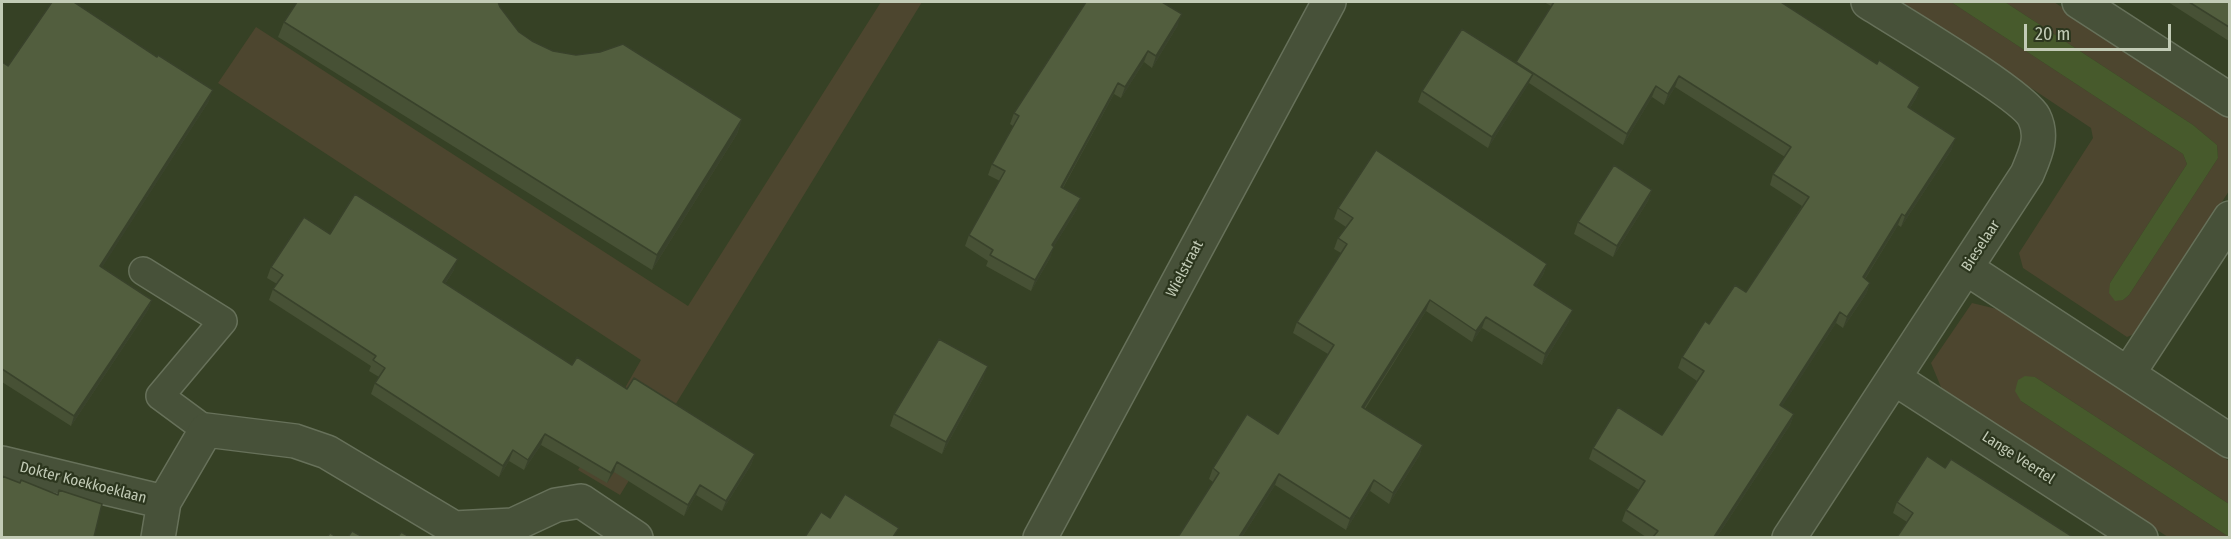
<!DOCTYPE html>
<html>
<head>
<meta charset="utf-8">
<style>
  body { margin:0 }
  #map { position:relative; width:2231px; height:539px; overflow:hidden; background:#364125; font-family:"Fira Sans Condensed",sans-serif }
  canvas { display:block }
  .frame { position:absolute; inset:0; border:3px solid #c2cbb6; pointer-events:none }
  .scale { position:absolute; left:2024px; top:24px; width:147px; height:27px; box-sizing:border-box; border:3px solid #c2cbb6; border-top:0; padding-left:8px; font-size:18px; line-height:21px; white-space:nowrap; color:#c2cbb6; -webkit-text-stroke:4px #2c361e; paint-order:stroke }
</style>
</head>
<body>
<div id="map">
<canvas width="2231" height="539"></canvas>
<div class="frame"></div>
<div class="scale">20 m</div>
</div>
<script>
const context = document.querySelector('canvas').getContext('2d');
context.lineJoin = 'round';
function fillPath(path, color) { context.fillStyle = color; context.fill(path, 'evenodd'); }
function strokePath(path, color, width, dash) { context.strokeStyle = color; context.lineWidth = width; context.lineCap = dash ? 'butt' : 'round'; context.setLineDash(dash || []); context.stroke(path); }
function label(font, color, halo, rows, align = 'center') {
  context.font = font + ' "Fira Sans Condensed",sans-serif'; context.lineWidth = 4.5; context.setLineDash([]); context.textBaseline = 'middle'; context.strokeStyle = halo; context.fillStyle = color; for (const [text, x, y, turn = 0] of rows) {
    context.save(); context.translate(x, y); context.rotate((+turn || 0) * Math.PI / 180); context.textAlign = isNaN(turn) ? turn : align; if (halo) context.strokeText(text, 0, 0); context.fillText(text, 0, 0); context.restore();
  }
}
fillPath(new Path2D(`
  M881 2H922L620 495 578 470 641 360 218 83 256 27 688 306Z
  M1902 2H1951L2183 154 2187 164 2110 283 2123 300 2129 295 2218 158 2217 145 2193 125 2005 2H2054L2229 117V191L2137 333 2127 337 2023 268 2019 253 2093 138 2091 128Z
  M1972 303 2001 310 2229 461V504L2035 377 2021 401 2229 537H2168L1943 392 1931 363Z`), '#4d462f');
fillPath(new Path2D(`
  M1951 2H2005L2193 125 2217 145 2218 158 2129 295 2123 300 2115 301 2109 293 2110 283 2187 164 2183 154Z
  M2025 376 2035 377 2229 504V537L2021 401 2015 391 2018 380Z`), '#475a2c');
const lane = new Path2D(`
  M143 271 223 321 160 396 206 430`);
const street = new Path2D(`
  M2079 2 2230 100
  M1966 268 2230 441
  M2128 374 2230 218
  M1894 378 2141 538
  M2 463 164 502 206 430 295 441 327 452 454 528 513 525 556 505 581 501 636 538
  M158 538 164 502
  M1040 538 1329 2
  M1789 538 2027 174C2035 155 2044 137 2034 117 2023 95 1896 20 1868 2`);
strokePath(lane, '#67715a', 30);
strokePath(street, '#67715a', 36);
strokePath(lane, '#475139', 27);
strokePath(street, '#475139', 33);
fillPath(new Path2D(`
  M1544 2H1781L1877 64 1920 87 1916 98 1910 108 1952 149 1901 227 1898 225 1865 279 1870 283 1866 294 1843 328 1836 323 1782 406 1794 414 1790 425 1717 537H1646L1622 521 1626 510 1639 490 1589 459 1593 448 1662 435 1697 381 1678 368 1682 357 1709 324 1746 292 1802 206 1770 185 1773 174 1785 157 1675 87 1664 105 1652 97 1623 145 1529 83 1488 148 1418 102 1422 91 1516 63 1551 6Z
  M2168 2H2229V41Z
  M500 7 519 32 532 41 553 51 742 119 737 134 652 270 278 37 284 22Z
  M1178 25 1152 68 1144 62 1121 98 1114 94 1063 188 1077 209 1054 246 1050 258 1031 291 986 266 988 261 965 246 969 235 1000 181 988 175 992 164 1013 126 1010 124 1014 113Z
  M2 62 8 66 209 101 102 267 152 300 148 310 71 426 2 382Z
  M1652 190 1648 201 1613 257 1574 234 1578 222Z
  M1338 208 1547 264 1543 275 1536 286 1569 321 1542 365 1482 328 1472 342 1426 311 1365 409 1423 445 1419 456 1389 504 1370 491 1346 530 1275 485 1242 537H1178L1213 482 1209 479 1213 468 1278 434 1328 354 1293 333 1297 322 1341 253 1334 249 1338 238 1346 227 1334 219Z
  M330 234 454 270 445 284 572 365 627 389 755 454 751 465 722 511 696 495 684 516 614 472 607 483 541 445 524 470 509 461 499 477 371 394 375 383 379 377 369 371 371 366 269 300 273 289 277 284 267 278 271 267Z
  M984 377 942 454 890 426 894 414Z
  M1945 468 1907 522 1893 513 1897 502Z`), '#475135');
fillPath(new Path2D(`
  M1182 14 1178 25 1152 68 1156 56Z
  M1148 51 1144 62 1121 98 1125 87Z
  M1533 74 1528 85 1488 148 1492 137Z
  M1679 76 1675 87 1664 105 1668 94Z
  M1118 83 1114 94 1057 198 1061 187Z
  M1656 86 1652 97 1623 145 1627 134Z
  M1920 87 1916 98 1904 118 1908 107Z
  M213 90 209 101 96 277 100 266Z
  M742 119 737 134 652 270 657 255Z
  M1956 138 1952 149 1901 227 1905 216Z
  M1652 190 1648 201 1613 257 1617 246Z
  M1081 198 1077 209 1048 256 1052 245Z
  M1902 214 1898 225 1859 288 1863 277Z
  M1054 247 1050 258 1031 291 1035 280Z
  M458 259 454 270 439 293 443 282Z
  M1547 264 1543 275 1530 296 1534 285Z
  M1870 283 1866 294 1843 328 1847 317Z
  M152 300 148 310 71 426 74 416Z
  M1430 300 1426 311 1358 418 1362 407Z
  M1573 310 1569 321 1542 365 1545 354Z
  M1840 312 1836 323 1776 416 1780 405Z
  M1486 317 1482 328 1472 342 1476 331Z
  M988 366 984 377 942 454 946 442Z
  M1794 414 1790 425 1717 537H1714Z
  M545 434 541 445 524 470 528 460Z
  M1423 445 1419 456 1389 504 1393 493Z
  M513 450 509 461 499 477 503 466Z
  M755 454 751 465 722 511 726 501Z
  M617 462 614 472 607 483 611 473Z
  M1279 474 1275 485 1242 537H1239Z
  M1374 480 1370 491 1346 530 1350 519Z
  M700 485 696 495 684 516 688 505Z`), '#39422b');
const building = new Path2D(`
  M52 2H74L157 57 158 55 213 90 100 266 152 300 74 416 2 369V62L8 66Z
  M297 2H498L500 7 519 32 532 41 553 51 576 55 600 52 623 44 742 119 657 255 284 22Z
  M1086 2H1162L1182 14 1156 56 1148 51 1125 87 1118 83 1061 187 1081 198 1052 245 1054 247 1035 280 990 255 993 250 969 235 1005 171 992 164 1019 116 1014 113Z
  M1554 2H1781L1877 64 1879 60 1920 87 1908 107 1956 138 1905 216 1902 214 1863 277 1870 283 1847 317 1840 312 1780 405 1794 414 1714 537H1653L1658 531 1626 510 1645 481 1593 448 1618 407 1662 435 1704 371 1682 357 1705 321 1709 324 1735 285 1746 292 1809 197 1773 174 1791 147 1679 76 1668 94 1656 86 1627 134 1516 62Z
  M2189 2H2229V27Z
  M1462 29 1533 74 1492 137 1422 91Z
  M1376 150 1547 264 1534 285 1573 310 1545 354 1486 317 1476 331 1430 300 1362 407 1423 445 1393 493 1374 480 1350 519 1279 474 1239 537H1178L1219 473 1213 468 1247 414 1278 434 1334 345 1297 322 1347 244 1338 238 1353 218 1338 208Z
  M1614 165 1652 190 1617 246 1578 222Z
  M355 194 458 259 443 282 572 365 577 357 627 389 634 378 755 454 726 501 700 485 688 505 617 462 611 473 545 434 528 460 513 450 503 466 375 383 385 368 373 360 376 356 273 289 283 275 271 267 304 217 330 234Z
  M939 339 988 366 946 442 894 414Z
  M1927 456 1945 468 1951 459 2073 537H1897L1913 513 1897 502Z
  M2 476 20 483 21 480 58 495 59 490 102 504 94 537H2Z
  M845 494 899 528 893 537H805L821 512 830 518Z
  M352 531 363 537H348Z
  M401 532 410 537H398Z
  M330 533 336 537H327Z`);
fillPath(building, '#525e3e');
strokePath(building, '#39422b', 1.5);
label('15px', '#c2cbb6', '#2c361e', [
  ["Bieselaar",1981,246,-57],
  ["Wielstraat",1185,269,-62],
  ["Lange Veertel",2018,458,33],
  ["Dokter Koekkoeklaan",83,483,14]
]);
</script>
</body>
</html>
